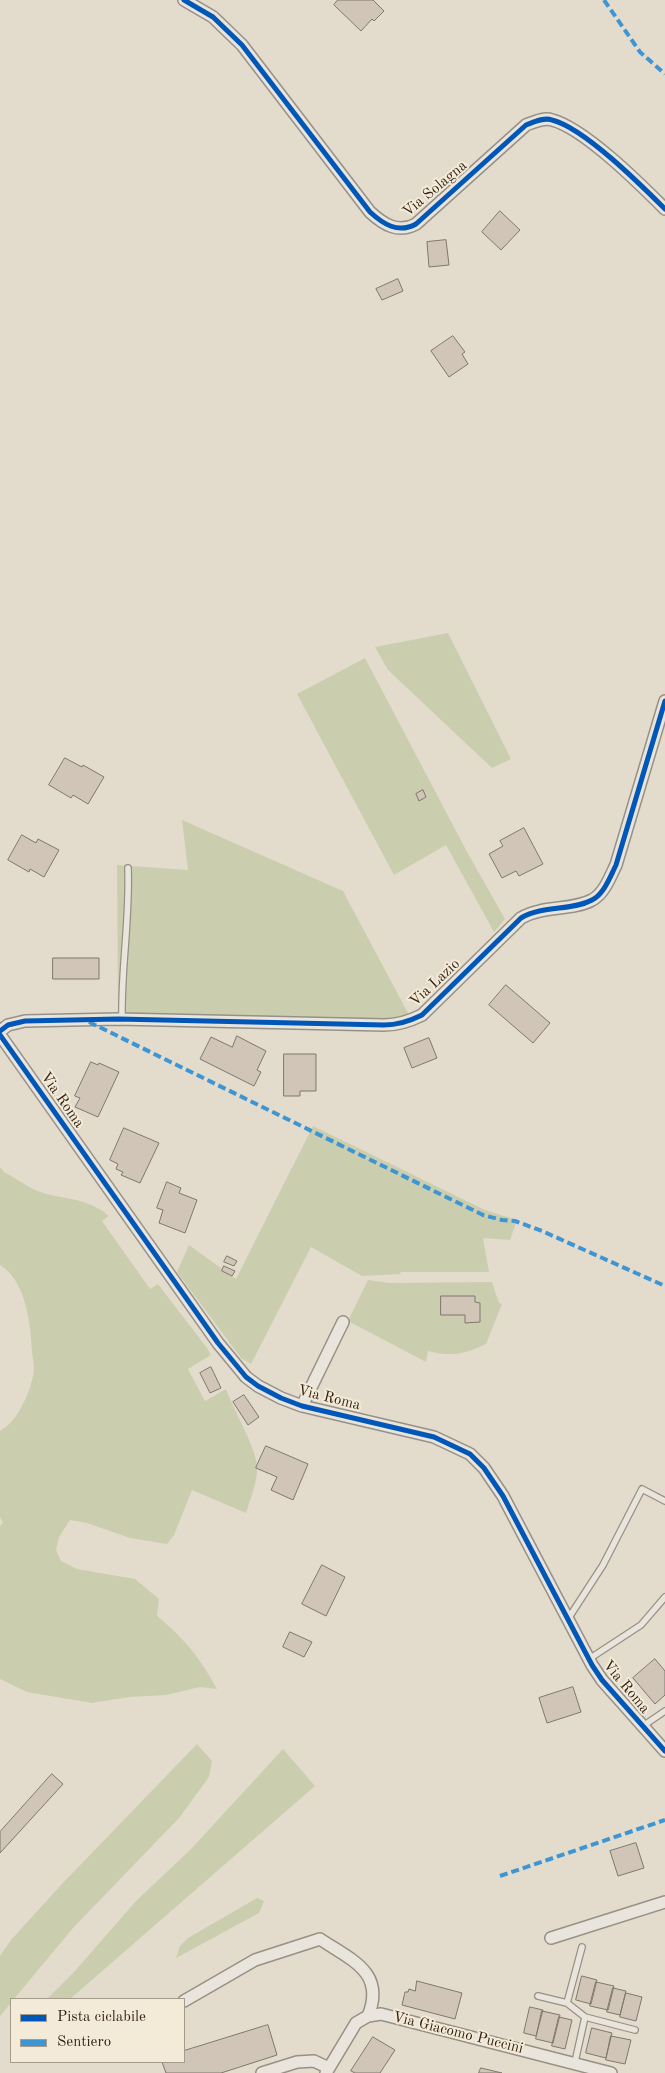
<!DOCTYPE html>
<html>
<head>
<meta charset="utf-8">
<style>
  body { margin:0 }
  #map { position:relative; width:665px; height:2073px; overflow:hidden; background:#e3dccc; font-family:"Old Standard TT",serif }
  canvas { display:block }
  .legend { position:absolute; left:10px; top:1998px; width:175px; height:65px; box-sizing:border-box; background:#f3ebd7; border:1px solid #a79b8b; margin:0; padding:6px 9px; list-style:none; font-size:15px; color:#352218 }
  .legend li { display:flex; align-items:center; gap:10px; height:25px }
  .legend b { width:25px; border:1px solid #a79b8b }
</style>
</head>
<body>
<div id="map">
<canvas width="665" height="2073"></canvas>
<ul class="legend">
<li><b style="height:6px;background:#0057b8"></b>Pista ciclabile</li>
<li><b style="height:6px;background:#3e95d4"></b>Sentiero</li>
</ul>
</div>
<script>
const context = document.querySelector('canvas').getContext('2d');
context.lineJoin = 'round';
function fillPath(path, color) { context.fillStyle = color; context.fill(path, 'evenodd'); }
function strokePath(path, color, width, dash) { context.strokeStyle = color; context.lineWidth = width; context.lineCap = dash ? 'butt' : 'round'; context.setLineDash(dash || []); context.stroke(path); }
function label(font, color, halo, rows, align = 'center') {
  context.font = font + ' "Old Standard TT",serif'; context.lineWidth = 4; context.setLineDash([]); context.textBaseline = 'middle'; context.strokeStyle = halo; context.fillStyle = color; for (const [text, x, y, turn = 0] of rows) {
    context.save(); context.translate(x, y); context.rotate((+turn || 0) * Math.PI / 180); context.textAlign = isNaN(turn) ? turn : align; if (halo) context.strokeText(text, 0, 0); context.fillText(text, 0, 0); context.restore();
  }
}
fillPath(new Path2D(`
  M448 633 511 759 492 768 388 670 375 647Z
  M365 658 466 850 505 919 494 932 446 845 394 875 297 694Z
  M182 820 343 891 409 1015 392 1022 118 1015 117 865 188 870Z
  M313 1126 485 1210 517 1220 510 1240 483 1238 489 1272H400L401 1274 362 1276 311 1247 251 1364 241 1358 177 1272 189 1245 236 1279Z
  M0 1167 4 1172C14 1177 24 1185 35 1190 62 1201 84 1195 109 1216L102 1221 150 1289 158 1284 207 1348 211 1355 188 1369 205 1401 226 1389C233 1410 260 1453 257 1472 256 1485 250 1500 246 1513L192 1490 174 1535 167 1544 130 1538 87 1523 70 1520 59 1537 56 1550 61 1561 77 1569 135 1579 159 1599 157 1616C185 1639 200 1658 217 1689L200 1687 166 1695 129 1697 92 1703 27 1692 0 1679V1526L3 1523 0 1517V1431C4 1428 9 1425 12 1421 22 1410 30 1390 33 1376 35 1369 33 1360 32 1353 31 1326 26 1280 0 1265Z
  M368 1280 389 1283 492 1282 499 1303 502 1304 486 1344C467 1354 449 1357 428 1351L426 1362 348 1321Z
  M197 1744 212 1761 209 1777 179 1818 73 1928 14 1999H11V2003L0 2016V1956L11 1940 60 1886Z
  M283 1749 315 1786 70 1999H47L75 1971 136 1901 191 1849Z
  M257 1898 264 1901 259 1913 176 1958 180 1946 188 1938Z`), '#caceae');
const building = new Path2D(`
  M338 0H373L384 11 374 21 372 19 361 31 334 5Z
  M500 211 520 230 501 250 482 232Z
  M446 240 449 265 429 267 427 242Z
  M398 279 403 291 382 300 376 289Z
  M453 336 465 352 462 354 468 364 449 377 431 351Z
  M65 758 82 767 83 765 104 777 88 804 73 795 71 798 49 785Z
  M423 790 426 797 419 801 416 794Z
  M524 828 543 864 519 876 516 871 502 878 489 854 503 846 500 841Z
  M22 835 36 843 38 839 59 850 44 877 30 869 29 872 8 860Z
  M53 958H99V979H53Z
  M506 985 550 1023 533 1043 489 1005Z
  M237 1036 266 1051 257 1070 261 1072 254 1086 200 1059 211 1037 232 1047Z
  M429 1038 437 1058 412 1068 404 1048Z
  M284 1054H316V1091H300V1096H284Z
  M91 1062 98 1065 99 1063 119 1072 98 1117 75 1107 80 1098 75 1096Z
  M124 1128 159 1143 140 1183 121 1175 123 1172 116 1169 118 1164 110 1160Z
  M167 1182 181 1188 179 1193 197 1200 185 1233 159 1223 163 1210 157 1208Z
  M227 1256 237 1261 234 1266 224 1262Z
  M224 1266 235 1271 232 1276 222 1271Z
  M441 1296H475V1302L480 1303V1322L465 1323V1315H441Z
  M211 1367 221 1388 210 1393 200 1373Z
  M244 1395 259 1417 248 1425 233 1402Z
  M266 1446 308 1464 293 1500 271 1490 277 1477 256 1468Z
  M322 1565 345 1577 326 1616 302 1604Z
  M290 1632 312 1642 304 1657 283 1647Z
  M655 1659 665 1671V1695L655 1704 633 1678Z
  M573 1687 581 1712 547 1723 539 1698Z
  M52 1774 63 1784 0 1853V1832Z
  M636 1843 644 1868 618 1876 610 1851Z
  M582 1976 597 1980 591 2004 576 2000Z
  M417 1981 462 1993 455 2019 402 2005 405 1992H408L409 1989 415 1991Z
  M596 1982 614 1986 608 2010 590 2006Z
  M613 1988 626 1991 620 2015 607 2012Z
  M626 1993 642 1997 636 2021 620 2017Z
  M530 2007 543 2010 536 2036 524 2033Z
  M542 2011 560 2015 553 2043 536 2039Z
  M559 2017 572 2020 565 2049 552 2046Z
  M268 2025 277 2055 221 2073H166L162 2062H184V2051Z
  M592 2028 612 2033 606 2058 586 2053Z
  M611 2036 631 2040 625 2064 606 2060Z
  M373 2037 395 2050 380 2073H355L351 2071Z
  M481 2068 502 2073H479Z`);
fillPath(building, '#d1c5b8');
strokePath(building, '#7e776e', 1);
const service = new Path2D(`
  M122 1019C121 968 130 918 128 868
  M568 1619 603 1565 642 1489 665 1501
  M589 1659 641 1625 665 1597
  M643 1726 665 1711
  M538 1996 567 2003
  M585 2017 635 2030
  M575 2062 585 2017 567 2003 582 1947`);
const minor = new Path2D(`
  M184 0 213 17 242 45 370 212C383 224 398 234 416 224L526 125C534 122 544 117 552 120 584 128 641 185 665 209
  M0 1031 8 1025 25 1021 118 1019 384 1025C399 1025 410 1021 422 1015L521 918C543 905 572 911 592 900 604 894 610 877 616 865L665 701
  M0 1035 218 1343 246 1377 258 1386 281 1398 302 1406 434 1437 470 1454 484 1468 503 1496 592 1665 602 1680 665 1751
  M302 1406 343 1322
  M551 1938 665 1902
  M184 2001 255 1960 320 1939C351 1960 386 1972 368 2016
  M262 2073 297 2062 314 2061 329 2068
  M326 2073 356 2023 368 2016 381 2014 611 2073`);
strokePath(service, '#979086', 8);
strokePath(minor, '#979086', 14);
strokePath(service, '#e9e5dd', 5.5);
strokePath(minor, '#e9e5dd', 11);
strokePath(new Path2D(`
  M604 0 640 52 665 74
  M89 1022 483 1215 502 1220 515 1221 542 1231 665 1286
  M500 1876 665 1820`), '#3e95d4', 4, [8, 4]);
strokePath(new Path2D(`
  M184 0 213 17 242 45 370 212C383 224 398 234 416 224L526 125C534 122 544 117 552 120 584 128 641 185 665 209
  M0 1031 8 1025 25 1021 118 1019 384 1025C399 1025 410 1021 422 1015L521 918C543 905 572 911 592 900 604 894 610 877 616 865L665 701
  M0 1035 218 1343 246 1377 258 1386 281 1398 302 1406 434 1437 470 1454 484 1468 503 1496 592 1665 602 1680 665 1751`), '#0057b8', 5);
label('15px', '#352218', '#f3ebd7', [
  ["Via Solagna",435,189,-40],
  ["Via Lazio",435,983,-43],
  ["Via Roma",62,1100,55],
  ["Via Roma",329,1398,14],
  ["Via Roma",626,1687,50],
  ["Via Giacomo Puccini",458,2033,14]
]);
</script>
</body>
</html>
